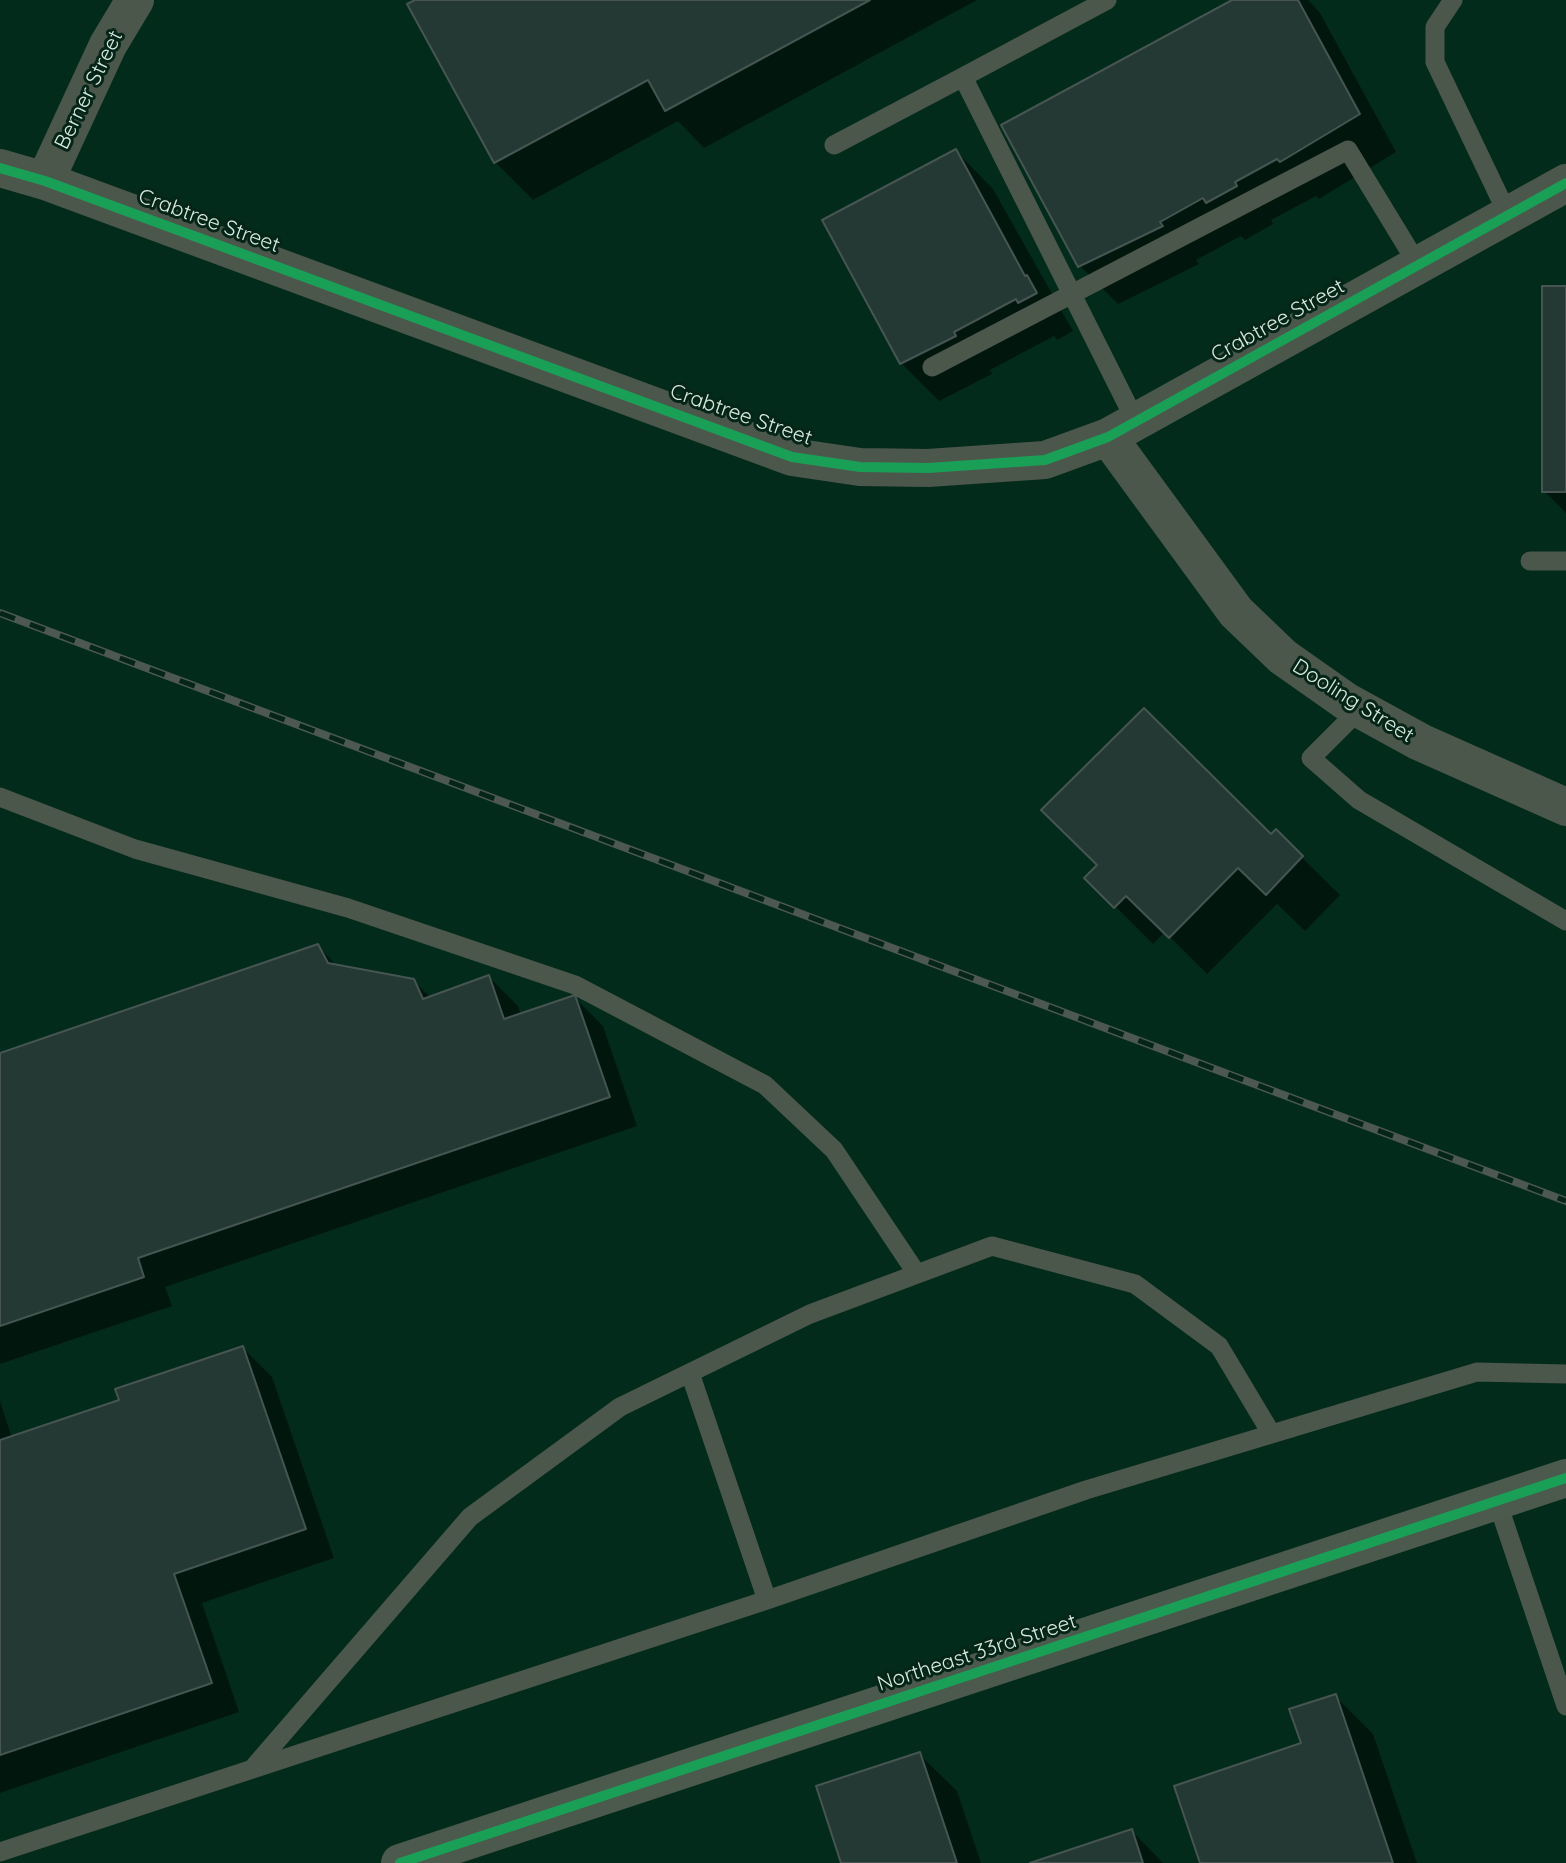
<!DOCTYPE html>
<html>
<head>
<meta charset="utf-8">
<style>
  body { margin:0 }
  canvas { display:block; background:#0c1d16 }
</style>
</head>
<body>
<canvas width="1566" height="1863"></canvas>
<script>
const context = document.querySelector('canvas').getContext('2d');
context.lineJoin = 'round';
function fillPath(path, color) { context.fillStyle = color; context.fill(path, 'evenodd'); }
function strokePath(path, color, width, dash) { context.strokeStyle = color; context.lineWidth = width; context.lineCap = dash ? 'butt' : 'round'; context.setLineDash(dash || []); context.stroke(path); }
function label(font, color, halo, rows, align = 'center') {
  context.font = font + ' Quicksand,sans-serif'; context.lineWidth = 6; context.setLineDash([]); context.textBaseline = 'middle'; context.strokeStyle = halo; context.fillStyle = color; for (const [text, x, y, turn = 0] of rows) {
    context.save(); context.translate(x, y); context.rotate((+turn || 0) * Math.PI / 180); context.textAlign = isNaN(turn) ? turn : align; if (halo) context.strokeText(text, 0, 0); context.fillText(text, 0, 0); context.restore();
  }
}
fillPath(new Path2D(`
  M0 0H1566V1863H0Z`), '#032b1b');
fillPath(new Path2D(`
  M419 0H977L704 148 678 121 533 200 495 162Z
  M1236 0H1308L1320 13 1396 152 1319 199 1316 196 1271 220 1273 224 1245 240 1241 236 1196 260 1199 264 1118 304 1080 266Z
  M956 151 993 189 1073 331 1057 340 1054 336 990 370 992 374 939 401 901 363Z
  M1566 287V513L1544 491Z
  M1276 832 1340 895 1305 931 1277 904 1207 974 1165 932 1153 944 1087 878 1099 866 1271 837Z
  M318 946 338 967 413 980 431 998 489 977 518 1006 521 1015 574 997 603 1026 637 1126 165 1287 172 1306 0 1364V1055Z
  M243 1348 272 1377 334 1558 202 1603 239 1712 0 1793V1401L12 1438 122 1401Z
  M1335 1696 1373 1734 1417 1863H1202L1303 1744Z
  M919 1754 957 1791 981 1863H843Z
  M1132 1831 1163 1863H1036Z`), '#0007');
const building = new Path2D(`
  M415 0H870L665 111 648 80 494 163 407 4Z
  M1232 0H1298L1360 114 1280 162 1277 159 1235 182 1237 186 1206 203 1203 198 1160 222 1163 226 1078 267 1001 125Z
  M956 149 1025 276 1027 275 1037 293 1018 303 1016 299 954 332 956 336 900 364 822 220Z
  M1542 286H1566V492H1542Z
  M1144 708 1271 834 1276 829 1303 856 1266 895 1238 868 1169 938 1126 896 1114 908 1084 878 1097 865 1041 810Z
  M318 944 328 963 414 979 423 999 489 975 504 1019 575 995 610 1097 138 1258 144 1277 0 1326V1053Z
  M243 1346 306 1529 174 1574 212 1683 0 1755V1440L119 1400 115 1389Z
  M1336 1694 1393 1863H1200L1174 1786 1301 1743 1289 1709Z
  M920 1752 957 1863H841L816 1786Z
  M1132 1829 1143 1863H1030Z`);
fillPath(building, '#253934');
strokePath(building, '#465551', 2);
strokePath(new Path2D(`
  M1107 0 963 77 1136 422
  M1453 0 1435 27V62L1508 215
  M834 145 963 77
  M932 367 1348 150 1418 265
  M1530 561H1566
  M1360 709 1311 758 1359 800 1566 921
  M0 797 135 849 348 908 575 985 765 1085 834 1150 917 1274
  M690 1373 767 1600
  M1497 1501 1566 1706
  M254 1767 470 1517 620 1407 810 1314 992 1246 1135 1284 1219 1346 1271 1433
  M0 1852 767 1600 1086 1490 1477 1372 1566 1374`), '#4c574c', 19);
strokePath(new Path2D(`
  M0 168 45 181 792 457 860 467 928 468 1045 460 1108 437 1566 183
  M45 181 108 45 135 0
  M1108 437 1236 612 1283 657 1347 702 1420 742 1566 807`), '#4c574c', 38);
strokePath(new Path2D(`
  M400 1863 1566 1478`), '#4c594d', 38);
const rail = new Path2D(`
  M0 613 1566 1201`);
strokePath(rail, '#4c5851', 8);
strokePath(rail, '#042517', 5, [16]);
strokePath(new Path2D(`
  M0 168 45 181 792 457 860 467 928 468 1045 460 1108 437 1566 183
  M400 1863 1566 1478`), '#1a9f57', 10);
label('21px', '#d9ebe1', '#042517', [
  ["Berner Street",89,90,-64],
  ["Crabtree Street",209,221,20],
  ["Crabtree Street",1278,321,-29],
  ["Crabtree Street",741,415,19],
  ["Dooling Street",1353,701,32],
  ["Northeast 33rd Street",977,1653,-18]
]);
</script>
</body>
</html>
